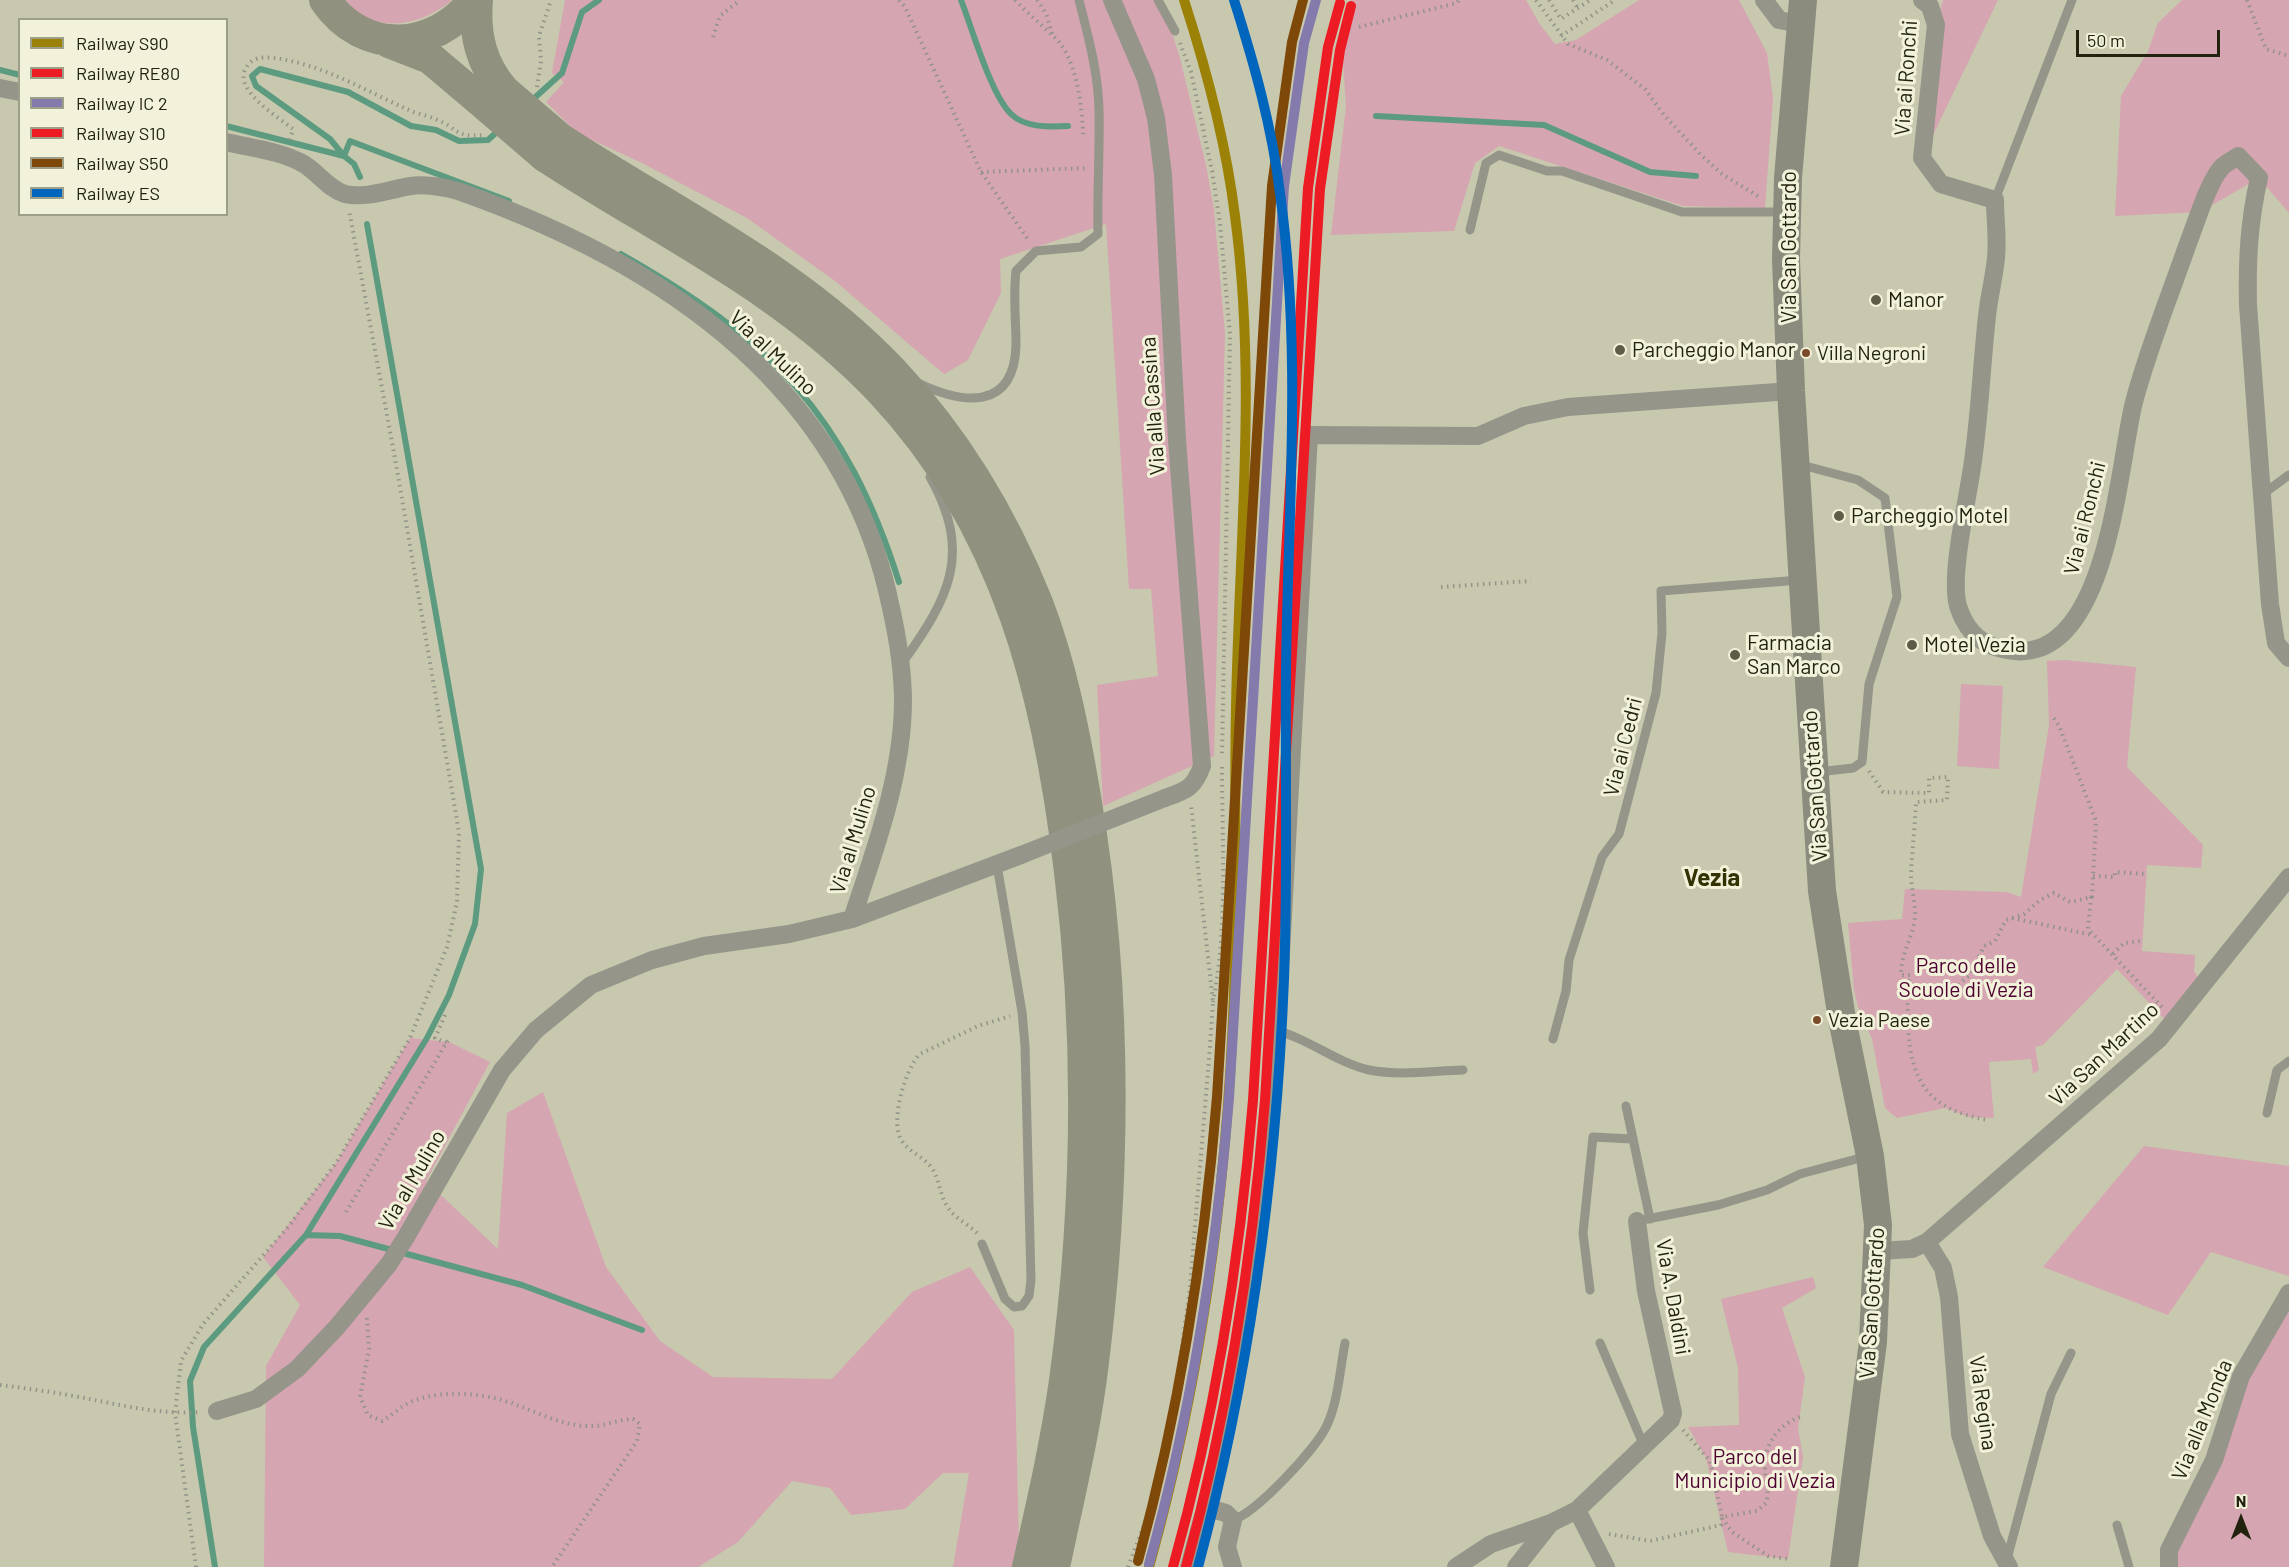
<!DOCTYPE html>
<html>
<head>
<meta charset="utf-8">
<style>
  body { margin:0 }
  #map { position:relative; width:2289px; height:1567px; overflow:hidden; background:#c8c8ae; font-family:Barlow,sans-serif }
  canvas { display:block }
  .legend { position:absolute; left:18px; top:18px; width:210px; height:198px; box-sizing:border-box; background:#f1f2d9; border:2px solid #9e9f88; margin:0; padding:8px 10px; list-style:none; font-size:18px; color:#22220f }
  .legend li { display:flex; align-items:center; gap:12px; height:30px }
  .legend b { width:30px; border:2px solid #9e9f88 }
  .north { position:absolute; left:2211px; top:1489px; width:60px; height:60px; -webkit-text-stroke:4px #f1f2d9; paint-order:stroke; rotate:0deg; font-size:16px; font-weight:700; line-height:24px; text-align:center; color:#22220f }
  .north::after { content:''; display:block; margin:auto; width:21px; height:27px; background:#22220f; clip-path:polygon(50% 0,100% 100%,50% 72%,0 100%) }
  .scale { position:absolute; left:2076px; top:30px; width:144px; height:27px; box-sizing:border-box; border:3px solid #22220f; border-top:0; padding-left:8px; font-size:18px; line-height:21px; white-space:nowrap; color:#22220f; -webkit-text-stroke:4px #f1f2d9; paint-order:stroke }
</style>
</head>
<body>
<div id="map">
<canvas width="2289" height="1567"></canvas>
<ul class="legend">
<li><b style="height:8px;background:#9c8107"></b>Railway S90</li>
<li><b style="height:8px;background:#ed1c24"></b>Railway RE80</li>
<li><b style="height:8px;background:#857aac"></b>Railway IC 2</li>
<li><b style="height:8px;background:#ed1c24"></b>Railway S10</li>
<li><b style="height:8px;background:#7d4808"></b>Railway S50</li>
<li><b style="height:8px;background:#0065bd"></b>Railway ES</li>
</ul>
<div class="north">N</div>
<div class="scale">50 m</div>
</div>
<script>
const context = document.querySelector('canvas').getContext('2d');
context.lineJoin = 'round';
function fillPath(path, color) { context.fillStyle = color; context.fill(path, 'evenodd'); }
function strokePath(path, color, width, dash) { context.strokeStyle = color; context.lineWidth = width; context.lineCap = dash ? 'butt' : 'round'; context.setLineDash(dash || []); context.stroke(path); }
function label(font, color, halo, rows, align = 'center') {
  context.font = font + ' Barlow,sans-serif'; context.lineWidth = 6; context.setLineDash([]); context.textBaseline = 'middle'; context.strokeStyle = halo; context.fillStyle = color; for (const [text, x, y, turn = 0] of rows) {
    context.save(); context.translate(x, y); context.rotate((+turn || 0) * Math.PI / 180); context.textAlign = isNaN(turn) ? turn : align; if (halo) context.strokeText(text, 0, 0); context.fillText(text, 0, 0); context.restore();
  }
}
fillPath(new Path2D(`
  M345 0H452C422 26 373 36 345 0Z
  M565 0H1162L1180 58 1206 165 1214 209 1225 333 1214 756 1103 806 1097 685 1158 676 1151 589H1129L1106 224 1000 259 1001 293 968 360 944 374 835 281 747 218 642 163 577 133 546 102 564 82 552 73Z
  M1351 0H1526L1539 23 1555 44 1576 40 1639 0H1739L1767 53 1773 98 1765 208 1683 206 1499 146 1475 163 1454 231 1331 235 1346 106 1342 48Z
  M1943 0H1998L1922 158 1936 25Z
  M2182 0H2289V213L2259 178 2200 212 2115 216 2121 96 2148 51 2158 23Z
  M2065 660 2136 667 2127 767 2203 845 2201 868 2147 865 2142 951 2195 955 2194 971 2203 986 2170 1025 2117 969 2043 1045 2035 1047 2039 1070 2033 1074 2031 1059 1989 1062 1994 1118 1969 1117 1945 1108 1897 1118 1885 1108 1872 1039 1858 1007 1854 989 1848 923 1902 919 1905 889 2007 892 2021 897 2049 725 2047 661Z
  M1961 684 2003 686 1999 769 1957 766Z
  M410 1038 449 1042 490 1062 426 1181 498 1249 507 1113 543 1092 606 1267 660 1341 713 1377 832 1379 912 1292 970 1267 1014 1330 1019 1549 1013 1567H953L969 1473H943L905 1509 851 1515 830 1488 792 1481 738 1542 698 1567H264L266 1366 300 1305 263 1257 336 1163Z
  M2144 1146 2289 1166V1276L2211 1252 2168 1315 2043 1267Z
  M1813 1277 1816 1288 1782 1308 1805 1377 1798 1429 1803 1456 1788 1559 1728 1552 1706 1458 1688 1427 1739 1425 1738 1368 1721 1299Z
  M2289 1293V1567H2169L2241 1376Z`), '#d5a5b1');
strokePath(new Path2D(`
  M961 0C972 28 991 95 1011 114 1025 128 1050 127 1068 126
  M0 70 20 75
  M530 102 562 73 582 12 599 0
  M1376 116 1544 125 1650 172 1696 176
  M226 126 344 156 354 164 360 177
  M500 129 488 140 459 141 436 130 411 126 348 92 260 69 252 76 256 86 330 139 344 156 350 141 509 201
  M621 254C771 339 846 415 899 582
  M306 1235 340 1236 522 1285 642 1330
  M215 1567 193 1427 190 1381 204 1347 306 1235 427 1038 449 995 475 924 481 869 367 224`), '#5d9b80', 6);
strokePath(new Path2D(`
  M899 0 905 7 981 172 1029 241
  M1015 0C1027 13 1040 23 1052 35 1077 56 1082 105 1083 135
  M1037 0 1046 13 1052 34
  M1536 0 1568 44 1607 60 1645 89 1664 115 1700 154 1722 174 1761 198
  M1549 0 1561 19 1590 0
  M1573 0 1578 9
  M2247 0 2266 49 2289 56
  M1359 27 1457 3 1459 0
  M1561 36 1615 0
  M713 37 720 16 740 0
  M1180 43 1191 72 1212 171 1220 223 1230 334 1222 757
  M537 87 541 61 539 36 551 0
  M290 140 293 129C277 116 229 88 248 65 254 57 263 57 273 58 320 63 366 91 409 110 417 114 427 115 435 119 459 128 454 138 484 135
  M981 172 1088 168
  M1441 587 1531 581
  M1869 771 1883 792 1929 793V778L1948 777 1947 800 1916 802C1915 826 1912 851 1911 876 1911 889 1916 903 1915 917 1913 937 1901 953 1901 975H1910C1906 992 1908 1009 1908 1026 1911 1084 1930 1110 1988 1120
  M2093 876 2115 877V872L2144 874
  M2091 897 2088 929 2162 1007
  M2012 918 2092 935
  M2113 954 2124 943 2141 941
  M1907 988 1942 993 1951 991 1970 975 1984 946 1995 941 2006 920 2024 914 2040 900 2054 893 2070 902 2092 897 2096 821 2060 728 2052 715
  M1213 1002C1228 926 1222 845 1222 767
  M445 1015 435 1038 446 1043
  M346 1212 448 1040
  M977 1233C968 1224 956 1219 949 1209 940 1197 940 1182 933 1170 925 1157 910 1153 902 1141 889 1123 905 1069 920 1054L978 1026 1010 1016
  M367 1318 369 1349 360 1397 368 1415 382 1421C393 1415 402 1405 413 1401 444 1389 486 1393 517 1405 541 1414 566 1427 592 1426 606 1426 619 1419 633 1419L640 1424 637 1441 629 1453 552 1567
  M0 1385C23 1388 46 1391 68 1395 114 1403 154 1415 201 1412
  M1683 1430 1710 1461 1722 1517 1757 1511 1766 1503C1770 1492 1765 1480 1765 1469 1763 1445 1778 1425 1800 1417
  M1722 1518 1732 1532 1768 1556 1788 1559
  M1609 1534 1650 1541 1721 1525 1722 1517
  M196 1567 175 1413 181 1361 203 1324 289 1226 336 1163 410 1038 447 947 457 902 459 832 396 464 349 210
  M1128 1567 1149 1512 1175 1398 1190 1287 1209 1059 1213 1002 1191 805`), '#939388', 4, [1.5, 4.5]);
strokePath(new Path2D(`
  M1158 0 1175 31
  M1995 200 2072 0
  M1470 230 1486 163 1499 155 1547 171H1562L1682 212H1785
  M918 383C962 404 1014 412 1016 345 1016 321 1013 296 1016 271L1036 251 1081 247 1098 234C1097 192 1100 150 1099 109 1098 71 1088 36 1079 0
  M1798 464 1858 480 1885 498 1897 597 1869 684 1862 762 1853 768 1818 772
  M2263 494 2289 475
  M903 662C949 598 973 553 930 477
  M1274 1030C1308 1038 1335 1062 1369 1070 1399 1076 1432 1071 1463 1070
  M1553 1039 1566 991 1569 960 1602 857 1619 834 1656 693 1662 633 1661 591 1800 580
  M1626 1106 1650 1219
  M2267 1113 2277 1070 2289 1061
  M1637 1221 1718 1205 1767 1190 1800 1174 1868 1156
  M982 1244 1005 1299 1014 1307 1022 1306 1029 1296 1031 1280 1025 1046 1022 1012 997 865
  M1590 1290 1583 1233 1593 1137 1632 1139
  M1600 1343 1644 1446
  M1233 1520C1257 1512 1316 1449 1327 1425 1338 1402 1340 1369 1345 1343
  M2117 1525 2129 1567
  M2007 1559 2051 1394 2071 1353`), '#95958a', 9);
strokePath(new Path2D(`
  M1112 0 1146 79 1156 118 1163 175 1177 440 1202 766C1194 788 1187 790 1165 798
  M1764 0 1779 20 1800 24
  M1922 0 1930 6 1936 25 1922 158 1941 184 1995 200C1995 219 1998 239 1996 258 1994 278 1989 297 1987 316 1982 362 1980 408 1974 453 1970 492 1949 572 1958 606 1964 625 1976 641 1995 647 2108 684 2117 469 2134 402 2148 349 2169 298 2187 246 2195 226 2207 185 2221 168 2224 164 2233 160 2238 156L2259 178C2249 221 2247 260 2248 305L2270 604 2276 643 2289 658
  M0 88 20 92
  M226 142C251 148 280 151 302 163 317 171 328 189 345 194 365 199 391 189 411 186 424 184 445 187 458 191 660 262 846 385 891 608 898 639 903 671 903 703 902 778 875 849 852 919
  M1927 1242 1943 1268 1949 1297 1960 1434 1992 1536 2009 1567
  M1879 1251 1912 1249 1927 1242 2159 1039 2289 877
  M217 1411 256 1399 297 1369 337 1327 389 1264 406 1237 502 1070 536 1030 591 985 652 960 704 946 789 934 852 919 1021 855
  M1207 1508 1226 1513 1233 1520 1227 1547 1233 1567
  M1577 1510 1606 1567
  M1189 1567 1224 1439 1247 1316 1262 1197 1281 953 1309 435 1478 436 1524 416 1568 407 1791 391
  M1456 1567 1491 1544 1551 1523 1577 1510 1671 1420 1673 1413 1646 1291 1637 1221
  M1516 1567 1550 1524
  M2169 1567V1550L2214 1460 2241 1376 2289 1293`), '#95958a', 18);
strokePath(new Path2D(`
  M1803 0 1788 178 1786 259 1791 391 1822 891 1842 1019 1870 1156 1878 1225 1873 1342 1844 1567`), '#8c8c7e', 28);
strokePath(new Path2D(`
  M325 0C363 56 434 52 474 0
  M477 0C474 35 481 64 504 91
  M389 42 430 58 488 107
  M559 138C673 213 797 270 892 371 955 438 1003 518 1037 603 1061 665 1074 732 1085 797 1117 985 1116 1174 1093 1362 1085 1431 1068 1499 1054 1567
  M545 156C661 232 784 288 881 391 1008 526 1049 694 1070 872 1091 1042 1088 1212 1065 1381 1056 1444 1042 1505 1028 1567`), '#919180', 32);
strokePath(new Path2D(`
  M1021 855 1165 798`), '#95958a', 18);
strokePath(new Path2D(`
  M504 91 559 138
  M488 107 545 156`), '#919180', 32);
strokePath(new Path2D(`
  M1149 1567C1202 1378 1227 1190 1234 995 1237 899 1234 804 1236 708 1239 544 1257 380 1235 216 1226 142 1207 71 1184 0`), '#9c8107', 10);
strokePath(new Path2D(`
  M1173 1567C1216 1413 1240 1258 1253 1100L1308 188 1328 47 1340 3`), '#ed1c24', 10);
strokePath(new Path2D(`
  M1149 1564C1192 1411 1216 1256 1229 1098L1284 186 1304 43 1316 0`), '#857aac', 10);
strokePath(new Path2D(`
  M1186 1567C1228 1414 1252 1259 1265 1100L1320 189 1340 50 1351 6`), '#ed1c24', 10);
strokePath(new Path2D(`
  M1138 1561C1180 1408 1204 1255 1217 1097L1272 186 1292 42 1303 0`), '#7d4808', 10);
strokePath(new Path2D(`
  M1198 1567C1250 1374 1276 1178 1284 979 1288 875 1285 772 1286 669 1288 510 1302 351 1280 193 1272 127 1254 63 1234 0`), '#0065bd', 10);
for (const [x, y, r, color] of [
  [1876,300,6,"#5c5c47"],
  [1620,350,6,"#5c5c47"],
  [1806,353,5,"#7a4b2a"],
  [1839,516,6,"#5c5c47"],
  [1912,645,6,"#5c5c47"],
  [1735,655,6,"#5c5c47"],
  [1817,1020,5,"#7a4b2a"]
]) { const dot = new Path2D(); dot.arc(x, y, r, 0, 2 * Math.PI); context.fillStyle = color; context.fill(dot); strokePath(dot, '#f1f2d9', 2); }
label('20px', '#22220f', '#f1f2d9', [
  ["Villa Negroni",1817,353],
  ["Vezia Paese",1828,1020]
], 'left');
label('21px', '#22220f', '#f1f2d9', [
  ["Via ai Ronchi",1906,78,-86],
  ["Via San Gottardo",1789,247,-90],
  ["Via al Mulino",773,353,44],
  ["Via alla Cassina",1153,406,-94],
  ["Via ai Ronchi",2085,518,-76],
  ["Via ai Cedri",1623,747,-76],
  ["Via San Gottardo",1815,786,-94],
  ["Via al Mulino",853,840,-73],
  ["Via San Martino",2104,1054,-43],
  ["Via al Mulino",412,1180,-60],
  ["Via A. Daldini",1673,1297,80],
  ["Via San Gottardo",1872,1303,-86],
  ["Via Regina",1983,1403,82],
  ["Via alla Monda",2202,1420,-68]
]);
label('21px', '#22220f', '#f1f2d9', [
  ["Manor",1888,300],
  ["Parcheggio Manor",1632,350],
  ["Parcheggio Motel",1851,516],
  ["Farmacia",1747,643],
  ["San Marco",1747,667],
  ["Motel Vezia",1924,645]
], 'left');
label('21px', '#4f0033', '#f1f2d9', [
  ["Parco delle",1966,966],
  ["Scuole di Vezia",1966,990],
  ["Parco del",1755,1457],
  ["Municipio di Vezia",1755,1481]
]);
label('bold 24px', '#333203', '#f1f2d9', [
  ["Vezia",1712,878]
]);
</script>
</body>
</html>
